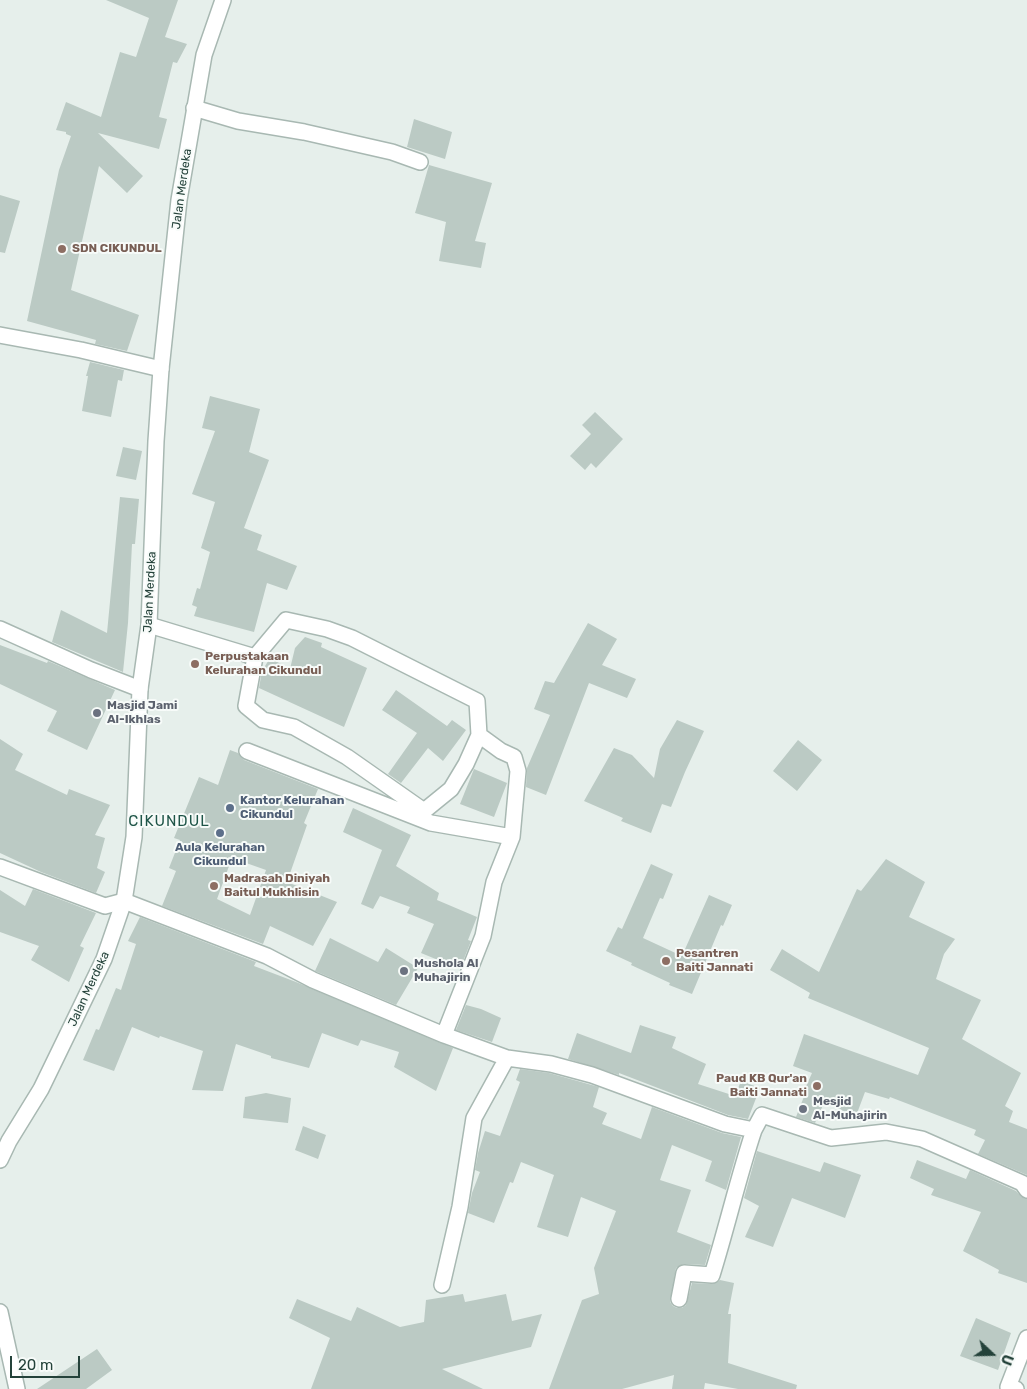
<!DOCTYPE html>
<html>
<head>
<meta charset="utf-8">
<style>
  body { margin:0 }
  #map { position:relative; width:1027px; height:1389px; overflow:hidden; background:#e6efeb; font-family:Rubik,sans-serif }
  canvas { display:block }
  .north { position:absolute; left:967px; top:1329px; width:50px; height:50px; -webkit-text-stroke:4px #f7fbf9; paint-order:stroke; rotate:111deg; font-size:14px; font-weight:700; line-height:20px; text-align:center; color:#24423a }
  .north::after { content:''; display:block; margin:auto; width:18px; height:22px; background:#24423a; clip-path:polygon(50% 0,100% 100%,50% 72%,0 100%) }
  .scale { position:absolute; left:10px; top:1356px; width:70px; height:22px; box-sizing:border-box; border:2px solid #24423a; border-top:0; padding-left:6px; font-size:15px; line-height:18px; white-space:nowrap; color:#24423a; -webkit-text-stroke:4px #f7fbf9; paint-order:stroke }
</style>
</head>
<body>
<div id="map">
<canvas width="1027" height="1389"></canvas>
<div class="north">U</div>
<div class="scale">20 m</div>
</div>
<script>
const context = document.querySelector('canvas').getContext('2d');
context.lineJoin = 'round';
function fillPath(path, color) { context.fillStyle = color; context.fill(path, 'evenodd'); }
function strokePath(path, color, width, dash) { context.strokeStyle = color; context.lineWidth = width; context.lineCap = dash ? 'butt' : 'round'; context.setLineDash(dash || []); context.stroke(path); }
function label(font, color, halo, rows, align = 'center') {
  context.font = font + ' Rubik,sans-serif'; context.lineWidth = 4; context.setLineDash([]); context.textBaseline = 'middle'; context.strokeStyle = halo; context.fillStyle = color; for (const [text, x, y, turn = 0] of rows) {
    context.save(); context.translate(x, y); context.rotate((+turn || 0) * Math.PI / 180); context.textAlign = isNaN(turn) ? turn : align; if (halo) context.strokeText(text, 0, 0); context.fillText(text, 0, 0); context.restore();
  }
}
fillPath(new Path2D(`
  M106 0H178L165 37 187 44 177 63 173 62 159 117 167 119 159 149 98 133 143 176 127 193 99 166 71 290 139 315 127 351 95 344 96 340 27 321 59 170 71 136 66 134V132L56 130 66 102 101 117 120 52 136 57 149 18Z
  M414 119 452 132 445 159 407 147Z
  M429 165 492 183 475 241 486 243 481 268 439 261 446 222 415 213Z
  M0 195 20 201 5 253 0 252Z
  M90 362 124 370 122 381 118 380 111 417 82 411 88 376H86Z
  M210 396 260 409 249 452 269 460 244 528 262 535 257 550 297 566 287 590 267 583 254 632 194 616 197 607 192 605 197 588 200 589 210 552 201 548 215 502 192 494 215 431 202 428Z
  M595 412 623 439 596 468 591 463 585 470 570 456 591 434 582 425Z
  M123 447 142 451 136 480 116 476Z
  M120 497 139 499 135 544H132L128 623 123 672 52 642 61 610 107 633Z
  M588 623 617 639 602 665 636 679 627 698 589 683 546 795 526 787 527 768 550 715 534 709 545 681 554 683Z
  M305 637 322 643 321 647 367 668 344 727 259 688 262 671 270 658 290 669 295 648Z
  M0 645 47 663 48 661 115 690 87 750 47 731 57 711 0 684Z
  M396 690 447 726 452 720 466 730 443 761 428 748 401 783 388 774 417 733 382 710Z
  M677 720 704 731 685 772 671 807 662 804 651 833 621 821 623 818 584 801 614 748 632 755 654 778 660 749Z
  M0 739 23 754 15 770 67 795 69 789 110 805 95 835 105 838 97 868 105 872 96 893 41 872 0 853Z
  M798 740 822 760 797 791 773 771Z
  M230 750 238 753 244 760 318 789 304 823 307 825 287 882 337 902 313 946 270 926 263 944 162 906 176 871 169 868 180 840 174 838 199 777 218 785ZM232 858 266 870 250 915 217 899Z
  M474 769 507 783 494 817 460 804Z
  M353 808 411 835 396 866 439 893 437 900 477 917 468 940 471 941 460 969 421 953 434 924 407 913 410 907 380 896 373 909 361 904 382 850 343 832Z
  M886 859 925 882 909 917 955 939 944 954 936 979 981 1000 962 1039 1021 1073 1005 1106 1013 1111 1009 1122 1027 1129V1175L978 1154 985 1140 974 1135 976 1130 890 1097 889 1099 865 1092 856 1116 824 1103 815 1123 796 1117 805 1094 803 1093 812 1073 793 1066 804 1034 918 1075 929 1048 808 998 810 993 770 970 782 949 819 972 857 889 861 891Z
  M651 864 673 874 663 899 660 898 643 938 682 956 709 895 732 905 723 926 721 925 692 994 669 985 670 983 631 965 632 963 606 951 618 927 622 929Z
  M33 889 96 913 80 946 84 948 69 982 31 960 39 946 0 932V890L25 906Z
  M140 917 256 962 254 966 296 982 453 1048 436 1091 394 1067 399 1052 361 1040 358 1046 322 1033 309 1068 271 1058V1056L236 1044 223 1091 192 1090 203 1051 160 1036 159 1038 132 1027 114 1071 83 1060 96 1029 99 1030 116 988 121 990 136 944 128 941Z
  M330 938 378 962 386 948 418 968 396 1005 315 971Z
  M466 1005 481 1009 501 1018 492 1042 456 1030Z
  M640 1025 676 1037 672 1048 706 1064 698 1084 735 1096 741 1081 760 1088 748 1119 728 1115 619 1073V1075L568 1059 577 1033 631 1053Z
  M520 1069 549 1073 599 1087 593 1107 607 1113 602 1124 641 1139 652 1107 722 1133 741 1137 726 1190 705 1181 712 1161 672 1145 660 1180 691 1190 677 1232 711 1245 705 1265 684 1264 676 1268 670 1302 673 1306 677 1308H682L686 1305 692 1283 712 1284 720 1280 734 1283 728 1314H731L728 1363 797 1385 796 1389H738L705 1383 704 1389H672L674 1375 622 1389H549L582 1300 599 1294 594 1268 616 1211 581 1197 568 1237 537 1227 554 1175 521 1162 513 1183 510 1182 494 1223 468 1213 472 1193 480 1172 475 1170 478 1153 485 1131 500 1136 520 1082 516 1080Z
  M266 1093 291 1098 288 1123 243 1118 245 1097Z
  M303 1126 326 1135 318 1159 295 1150Z
  M757 1151 820 1172 824 1162 861 1175 845 1218 792 1198 773 1247 745 1237 759 1206 744 1198Z
  M917 1160 966 1179 970 1170 1016 1191 1023 1198 1027 1199V1283L998 1273 999 1270 963 1251 981 1212 931 1195 934 1189 910 1178Z
  M463 1294 465 1302 506 1294 512 1321 542 1314 531 1347 442 1369 483 1389H311L330 1338 289 1318 297 1299 351 1321 357 1307 400 1327 424 1322 426 1300Z
  M976 1318 1011 1333 998 1370 960 1356Z
  M97 1349 112 1370 86 1389H37Z`), '#bbcac4');
const minor = new Path2D(`
  M194 108 238 121 304 132 392 152 420 162
  M0 335 81 350 161 369
  M286 620 327 629 352 638 477 701 479 735 466 764 451 789 424 811 347 757 294 727 263 720 246 706 255 657Z
  M149 625 255 657
  M0 629 91 670 140 689
  M247 751 431 823 512 837
  M0 867 105 906 124 901 267 956 313 980 444 1035 507 1058 551 1064 592 1075 725 1124 754 1130 762 1115 831 1138 886 1132 922 1139 1022 1183 1027 1190
  M444 1035 483 936 494 882 512 837 518 771 514 757 501 751 479 735
  M442 1285 460 1207 474 1118 507 1058
  M679 1299 684 1273 712 1275C727 1227 738 1178 754 1130
  M1016 1389 1008 1387 1027 1338`);
const tertiary = new Path2D(`
  M0 1160 9 1141 41 1089 104 959 124 901 134 837 140 689 149 625 156 441 161 369 179 200 204 55 223 0
  M0 1312 17 1389`);
strokePath(minor, '#a8b8b2', 18);
strokePath(tertiary, '#a8b8b2', 18);
strokePath(minor, '#fff', 15);
strokePath(tertiary, '#fff', 15);
for (const [x, y, r, color] of [
  [62,249,5,"#8d6e63"],
  [195,664,5,"#8d6e63"],
  [97,713,5,"#6b7280"],
  [230,808,5,"#5c6f8a"],
  [220,833,5,"#5c6f8a"],
  [214,886,5,"#8d6e63"],
  [666,961,5,"#8d6e63"],
  [404,971,5,"#6b7280"],
  [817,1086,5,"#8d6e63"],
  [803,1109,5,"#6b7280"]
]) { const dot = new Path2D(); dot.arc(x, y, r, 0, 2 * Math.PI); context.fillStyle = color; context.fill(dot); strokePath(dot, '#f7fbf9', 2); }
label('12px', '#24423a', '#f7fbf9', [
  ["Jalan Merdeka",182,189,-82],
  ["Jalan Merdeka",150,592,-87],
  ["Jalan Merdeka",89,989,-65]
]);
label('bold 12px', '#785e54', '#f7fbf9', [
  ["SDN CIKUNDUL",72,249],
  ["Perpustakaan",205,657],
  ["Kelurahan Cikundul",205,671],
  ["Madrasah Diniyah",224,879],
  ["Baitul Mukhlisin",224,893],
  ["Pesantren",676,954],
  ["Baiti Jannati",676,968],
  ["Paud KB Qur'an",807,1079,"right"],
  ["Baiti Jannati",807,1093,"right"]
], 'left');
label('bold 12px', '#5b616d', '#f7fbf9', [
  ["Masjid Jami",107,706],
  ["Al-Ikhlas",107,720],
  ["Mushola Al",414,964],
  ["Muhajirin",414,978],
  ["Mesjid",813,1102],
  ["Al-Muhajirin",813,1116]
], 'left');
label('bold 12px', '#4e5e75', '#f7fbf9', [
  ["Kantor Kelurahan",240,801],
  ["Cikundul",240,815],
  ["Aula Kelurahan",220,848,"center"],
  ["Cikundul",220,862,"center"]
], 'left');
context.letterSpacing = '1px';
label('15px', '#1f5548', '#f7fbf9', [
  ["CIKUNDUL",169,822]
]);
context.letterSpacing = '0px';
</script>
</body>
</html>
